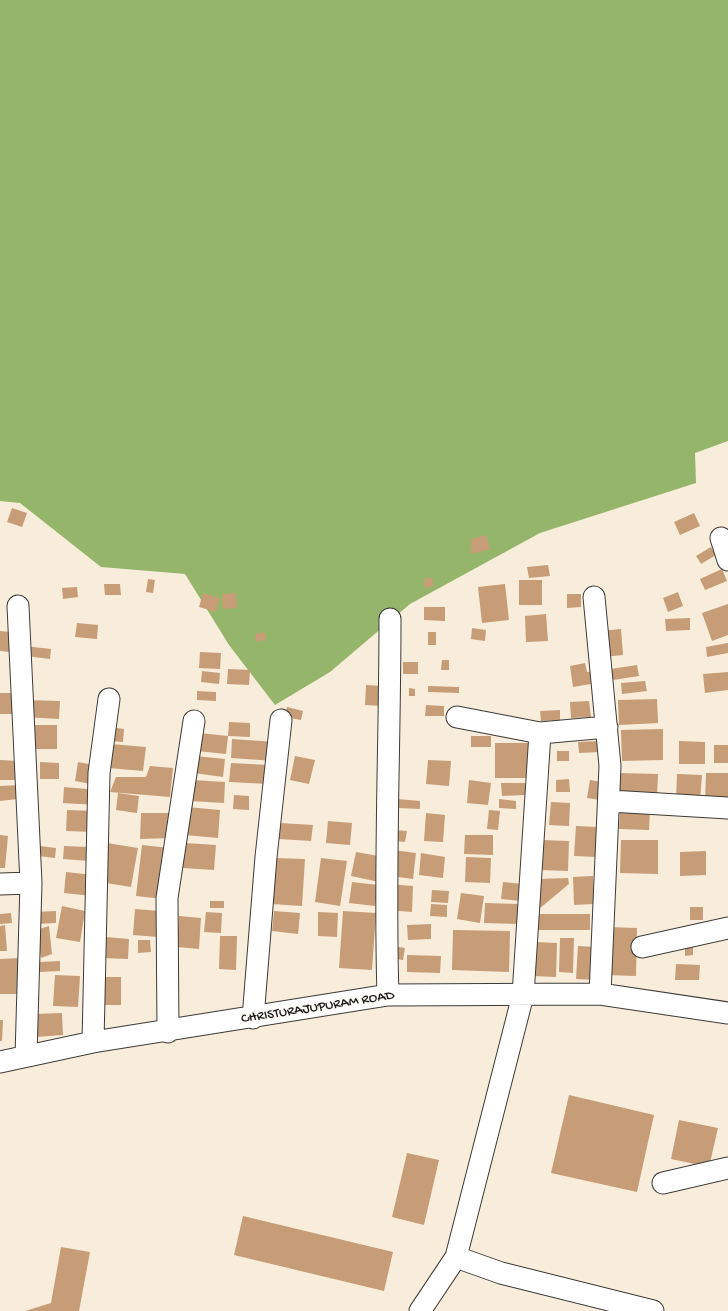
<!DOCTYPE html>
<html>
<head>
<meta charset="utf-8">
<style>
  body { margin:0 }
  canvas { display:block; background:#f8ecda }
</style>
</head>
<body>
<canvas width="728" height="1311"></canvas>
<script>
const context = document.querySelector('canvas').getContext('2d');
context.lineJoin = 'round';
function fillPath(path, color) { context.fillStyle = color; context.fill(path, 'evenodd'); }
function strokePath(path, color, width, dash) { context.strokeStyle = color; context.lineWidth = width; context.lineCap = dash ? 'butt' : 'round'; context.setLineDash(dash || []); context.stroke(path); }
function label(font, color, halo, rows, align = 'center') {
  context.font = font + ' "Gochi Hand",sans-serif'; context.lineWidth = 4; context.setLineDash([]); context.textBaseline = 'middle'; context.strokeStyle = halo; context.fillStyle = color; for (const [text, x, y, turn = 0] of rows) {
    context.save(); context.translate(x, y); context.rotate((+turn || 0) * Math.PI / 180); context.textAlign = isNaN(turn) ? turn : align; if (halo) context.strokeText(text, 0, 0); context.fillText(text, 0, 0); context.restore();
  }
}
fillPath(new Path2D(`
  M0 0H728V441L695 453 696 483 540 533 410 604 330 672 275 705 229 645 185 574 101 567 20 503 0 501Z`), '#95b66a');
fillPath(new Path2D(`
  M12 508 27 513 22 527 7 522Z
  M694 513 700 526 680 535 674 522Z
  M486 535 490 549 471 554V539Z
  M711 547 716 555 701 564 696 556Z
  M548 565 550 576 529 578 527 567Z
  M722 569 727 581 705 590 700 579Z
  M425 578H433V587H424Z
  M148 579 155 580 153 593 146 592Z
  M519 580H542V605H519Z
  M104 584H120L121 595H105Z
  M505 584 509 620 482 623 478 587Z
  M77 587 78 597 63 599 62 588Z
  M678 592 683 606 668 612 663 598Z
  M203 593 220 598 216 612 199 607Z
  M236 593 237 608 223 609 222 594Z
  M567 594H581V607L567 608Z
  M728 604V635L712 641 702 613Z
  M424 607H445V621L424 620Z
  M546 614 548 641 526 642 525 616Z
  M690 618V630L666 631 665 619Z
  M77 623 98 625 97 639 75 637Z
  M472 628 486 630 485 641 471 639Z
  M621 629 623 655 603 657 601 631Z
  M0 631 11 632 9 652 0 651Z
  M428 632H436V645H428Z
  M256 633H266L265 641H255Z
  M728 643V653L707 657 706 647Z
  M24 646 51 649 50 659 26 656Z
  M200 652 221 653 220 669 199 668Z
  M442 660H449V670H441Z
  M403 662H418V674H403Z
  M585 663 587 672 595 671 597 683 573 687 570 666Z
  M637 665 639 676 613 680 611 669Z
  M228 669 250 670 249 685 227 684Z
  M202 671 220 673 219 684 201 682Z
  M728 672V690L705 693 703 674Z
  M645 681 647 691 622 694 621 683Z
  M366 685 383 686 382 706 365 705Z
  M428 686 459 687V693L428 692Z
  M409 688 415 689V696H409Z
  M197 691 216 692V701L197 700Z
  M0 693H14V714H0Z
  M657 699 658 723 619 725 618 700Z
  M26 700 60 701 59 719 25 717Z
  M589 701 591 717 571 718 570 702Z
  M426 705 444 706V716H425Z
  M287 707 303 711 301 720 285 717Z
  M560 710V720L541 721 540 711Z
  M229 722 250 723V737L228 736Z
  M28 725H57V749H28Z
  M110 727 124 729 123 742 109 741Z
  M663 729V760L622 761 621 730Z
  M199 733 228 736 226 754 197 751Z
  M471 736H491V747H471Z
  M232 739 276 742 274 761 231 758Z
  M599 741 600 752 579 753 578 742Z
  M679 741 705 742V764H679Z
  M495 743H530V778H495Z
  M111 744 146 747 143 771 109 768Z
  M714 745H728V763H714Z
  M557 751H569V761H557Z
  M195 756 225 759 223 777 194 773Z
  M295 756 315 760 309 784 290 780Z
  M0 760 18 761V780H0Z
  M428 760 451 761 449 786 426 784Z
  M40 762 59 763V779H40Z
  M78 762 99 766 96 785 75 781Z
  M231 763 269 765 268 784 229 782Z
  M150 766 173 768 170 797 110 792 116 777H146Z
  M619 773 658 774 657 797 619 796Z
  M706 773H728V802H705Z
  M677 774 702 775 700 801 676 799Z
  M569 779 570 792H556V780Z
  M192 780 225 782 224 803 190 801Z
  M469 780 491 783 488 805 467 803Z
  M590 780 602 782 600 800 587 798Z
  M501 783H525V795L502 796Z
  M20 785 17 799 0 801V786Z
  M64 787 98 790 97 805 63 803Z
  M118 793 139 796 137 813 116 810Z
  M234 795 249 796V810L233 809Z
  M397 799 420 801V809L397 808Z
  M499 799 516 801V809L499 808Z
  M551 802 570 803 569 826 549 825Z
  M187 807 220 810 218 838 185 835Z
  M620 809 650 810 649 830 619 829Z
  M67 810 95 811 94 832 66 831Z
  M489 810 500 811 498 830 487 829Z
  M141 813H173L170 838 140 839Z
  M426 813 445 815 443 842 424 841Z
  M328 821 352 823 350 845 326 843Z
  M280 823 313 825 311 841 279 839Z
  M576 826 598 827 596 857 574 856Z
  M395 830 407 831 405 842 394 841Z
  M0 835 8 836 5 868H0Z
  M465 835H493V855L464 854Z
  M540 840 569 841 568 871 539 870Z
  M621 840H658V874L620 873Z
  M107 843 138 848 131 887 100 882Z
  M185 843 216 845 214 870 183 868Z
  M142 845 170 848 164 899 136 896Z
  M40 846 56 848 55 858 39 856Z
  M64 846 89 847V861L63 859Z
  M393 850 416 853 413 879 390 876Z
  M706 851V875L680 876V852Z
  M356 852 384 857 379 882 351 876Z
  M421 853 445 857 443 878 419 875Z
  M466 857 491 858 490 883 465 882Z
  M274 858 305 859 302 906 272 904Z
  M321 858 347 861 340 906 315 902Z
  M66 872 93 875 91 896 64 893Z
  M593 876 594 904 574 905 573 877Z
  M568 878 569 884 539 909 538 879Z
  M352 882 378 885 375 906 349 903Z
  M503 882 523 884 521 901 501 899Z
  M387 884 413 886 412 912 386 910Z
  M432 890 449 891 448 903 431 902Z
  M461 893 484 896 480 923 457 919Z
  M210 901H224V908H210Z
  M485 903 519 904 518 924 484 923Z
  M431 904 447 905V917L430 916Z
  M62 906 85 911 80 942 56 938Z
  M690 907H703V920H690Z
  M135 909 160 911 158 937 133 935Z
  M56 911V923L36 924 35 912Z
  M274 911 300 913 298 934 272 931Z
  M343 911 376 913 372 970 339 968Z
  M206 912 222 913 221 933 204 932Z
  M318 912 338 913 337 937 318 936Z
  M11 913 12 923 0 924V914Z
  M534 914H590V930H534Z
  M179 916 201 918 199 949 177 947Z
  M431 924V939L408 940 407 925Z
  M5 925 7 951H0V926Z
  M49 926 52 954 41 958 36 930Z
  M607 927 637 928 636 976 606 975Z
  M453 930 510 931 509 972 452 970Z
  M220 936H237L236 970 219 969Z
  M105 937 129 939 128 959 103 958Z
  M560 938H574L573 973 559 972Z
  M138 940H150L151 952 138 953Z
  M533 942 557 943 556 977 531 976Z
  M393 946 405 948 403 960 391 958Z
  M578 946 596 947 594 980 576 979Z
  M685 946H693V955L685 956Z
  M407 955 441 956 440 973 407 972Z
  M20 958V994H0V959Z
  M60 961V971L39 972 38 962Z
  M676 964 700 965 699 980H675Z
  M55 975 80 976 78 1007 53 1006Z
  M103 977H121V1005H102Z
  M62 1013 63 1035 36 1037 35 1014Z
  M0 1020H3L2 1041H0Z
  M569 1095 654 1115 637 1192 551 1173Z
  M679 1120 718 1128 709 1167 671 1159Z
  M407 1153 439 1160 424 1225 392 1217Z
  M243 1216 393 1252 384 1291 234 1255Z
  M61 1247 90 1252 79 1311H25L51 1303Z`), '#c79d77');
const minor = new Path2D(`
  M721 538 728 560
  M594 597 610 766 600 994
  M18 606 31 883 26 1056
  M457 717 540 733 607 727
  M610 801 728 808
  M0 884 31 883
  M642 947 728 928
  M388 995C384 870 390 745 390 619
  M253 1018 266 857 281 720
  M168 1032 167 898 194 721
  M93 1042 99 773 109 699
  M0 1062 93 1042 388 995 600 994 728 1013
  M663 1183 728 1168
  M456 1257 501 1273 653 1311
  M420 1311 456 1257 523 995 540 733`);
strokePath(minor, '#3d3b38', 23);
strokePath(minor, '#fff', 21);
label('14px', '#1c1c1c', '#fdfcf7', [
  ["CHRISTURAJUPURAM ROAD",318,1008,-9]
]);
</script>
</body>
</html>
